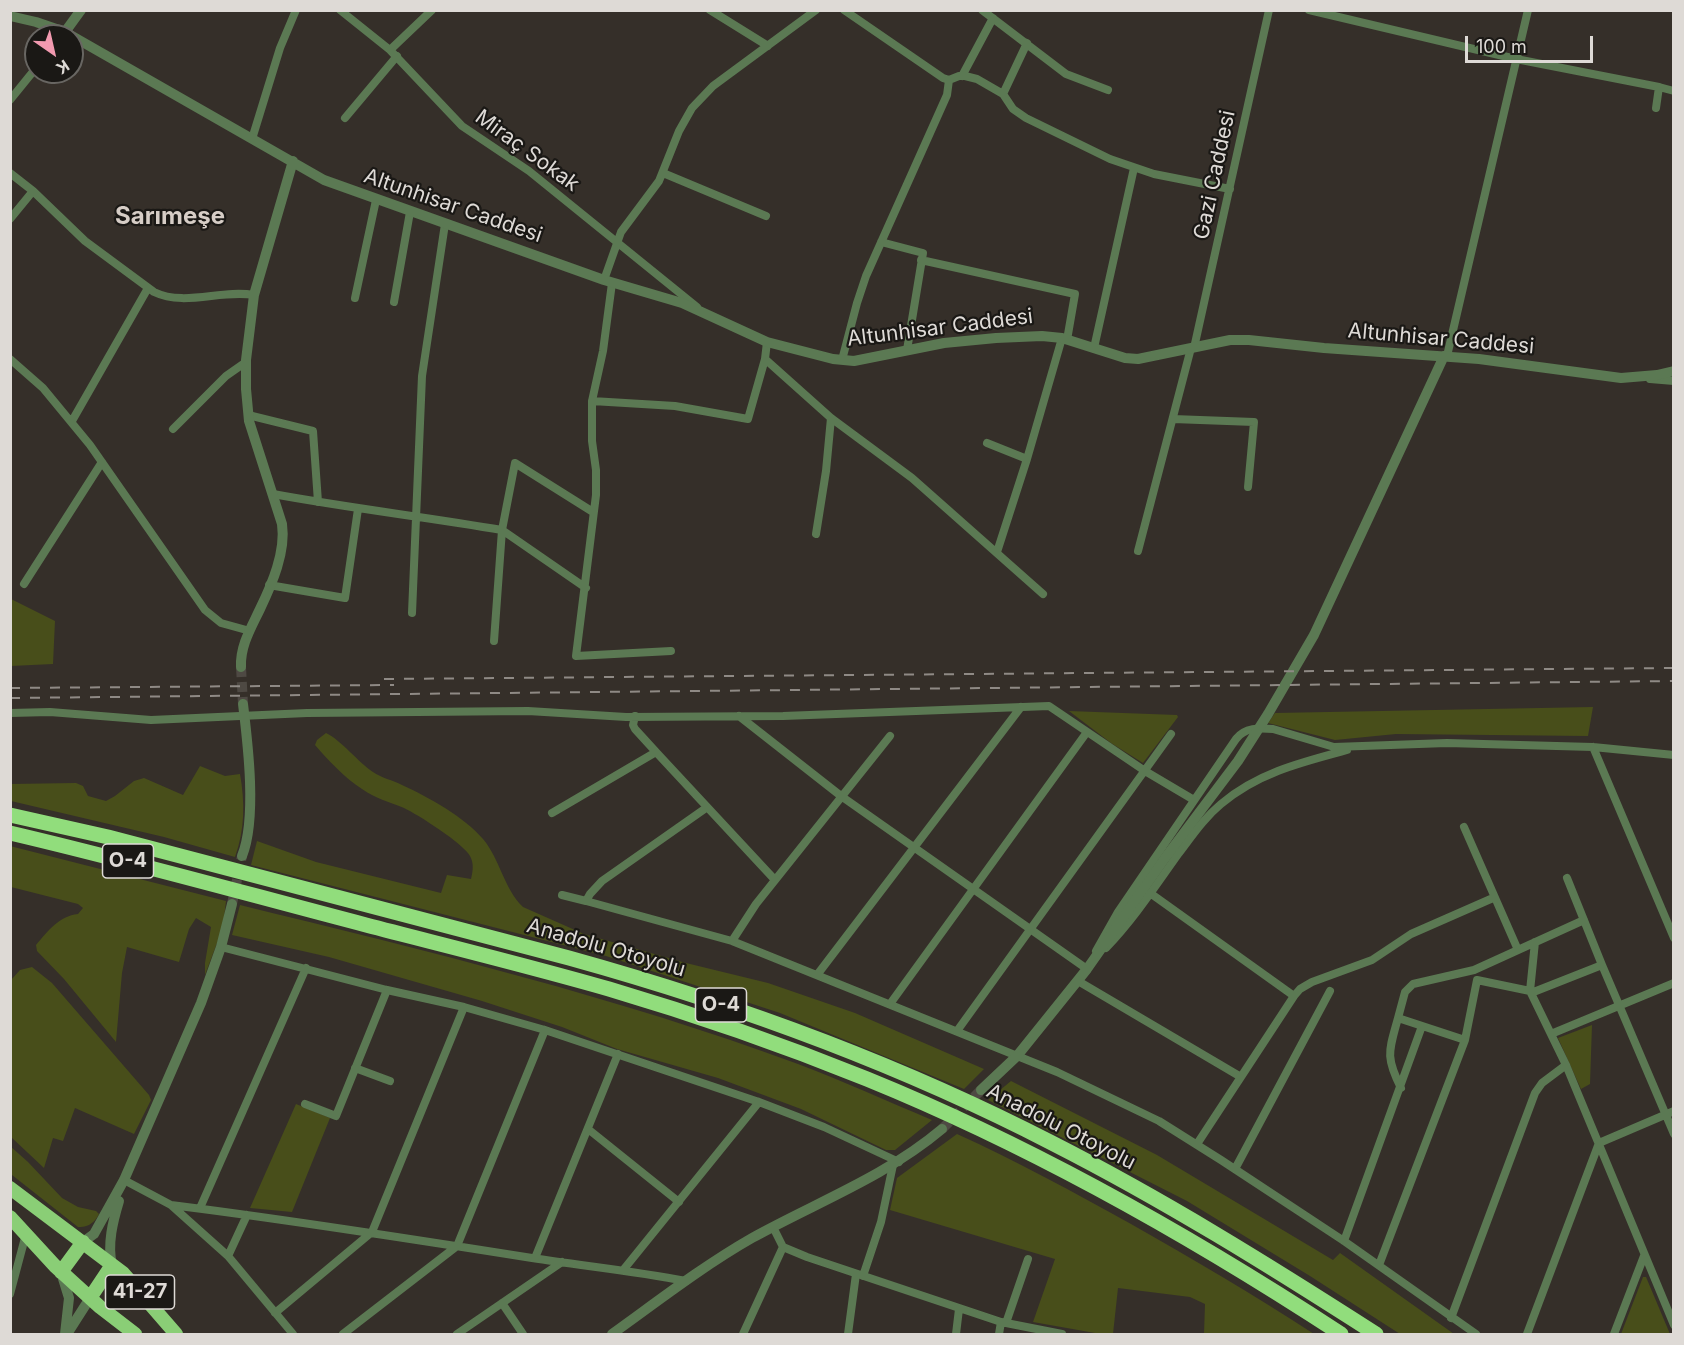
<!DOCTYPE html>
<html>
<head>
<meta charset="utf-8">
<style>
  body { margin:0 }
  #map { position:relative; width:1684px; height:1345px; overflow:hidden; background:#352f29; font-family:Inter,sans-serif }
  canvas { display:block }
  .frame { position:absolute; inset:0; border:12px solid #dedad6; pointer-events:none }
  .north { position:absolute; left:24px; top:24px; width:60px; height:60px; box-sizing:border-box; background:#1a1815; border:2px solid #686662; border-radius:50%; rotate:146deg; font-size:16px; font-weight:700; line-height:24px; text-align:center; color:#dedad6 }
  .north::after { content:''; display:block; margin:auto; width:21px; height:27px; background:#f29ab0; clip-path:polygon(50% 0,100% 100%,50% 72%,0 100%) }
  .scale { position:absolute; left:1465px; top:36px; width:128px; height:27px; box-sizing:border-box; border:3px solid #dedad6; border-top:0; padding-left:8px; font-size:18px; line-height:21px; white-space:nowrap; color:#dedad6; -webkit-text-stroke:4px #1a1815; paint-order:stroke }
</style>
</head>
<body>
<div id="map">
<canvas width="1684" height="1345"></canvas>
<div class="frame"></div>
<div class="north">K</div>
<div class="scale">100 m</div>
</div>
<script>
const context = document.querySelector('canvas').getContext('2d');
context.lineJoin = 'round';
function fillPath(path, color) { context.fillStyle = color; context.fill(path, 'evenodd'); }
function strokePath(path, color, width, dash) { context.strokeStyle = color; context.lineWidth = width; context.lineCap = dash ? 'butt' : 'round'; context.setLineDash(dash || []); context.stroke(path); }
function label(font, color, halo, rows, align = 'center') {
  context.font = font + ' Inter,sans-serif'; context.lineWidth = 4.5; context.setLineDash([]); context.textBaseline = 'middle'; context.strokeStyle = halo; context.fillStyle = color; for (const [text, x, y, turn = 0] of rows) {
    context.save(); context.translate(x, y); context.rotate((+turn || 0) * Math.PI / 180); context.textAlign = isNaN(turn) ? turn : align; if (halo) context.strokeText(text, 0, 0); context.fillText(text, 0, 0); context.restore();
  }
}
fillPath(new Path2D(`
  M11 599 55 621 53 664 11 666Z
  M1593 707 1588 736 1396 734 1335 740 1268 723 1275 713Z
  M1069 711 1177 715 1178 717 1143 763 1111 743Z
  M326 733C341 740 358 762 373 772 381 778 393 780 402 785 430 798 463 816 483 839 500 859 504 889 523 907L584 934 686 963 768 983 855 1013 984 1069 964 1089 780 1013 606 956 251 865 257 841 316 862 441 893 447 875 471 879C473 871 474 863 470 856 464 844 417 814 404 808 389 802 375 798 362 789 346 779 327 759 315 745L317 740Z
  M200 766 225 776 240 774C245 802 245 830 235 857L164 837 11 801V784L76 783 83 786 88 796 106 801 115 796 134 781 144 778 183 795Z
  M10 846 226 901 223 927 205 975V963L211 927 196 918 189 929 179 962 127 947 122 973 116 1042 64 979 37 951 36 945C48 931 59 916 78 914L83 908 78 904 11 887Z
  M240 905C428 951 617 997 798 1064 843 1081 887 1101 932 1120L895 1150H886L801 1109 718 1078 617 1049 562 1027 482 1001 329 957 232 935Z
  M32 967 52 983 149 1095 151 1100 134 1134 75 1108 63 1141 53 1138 44 1168 11 1137V980L20 970Z
  M1592 1025 1590 1084 1581 1089 1558 1038Z
  M1011 1081 1157 1155 1333 1260 1340 1253 1454 1334H1400L1310 1276 1187 1201 988 1100Z
  M296 1104 330 1118 292 1212 250 1208Z
  M957 1134C1017 1161 1073 1192 1131 1224 1193 1259 1254 1295 1314 1334H1204L1205 1304 1190 1297 1118 1288 1113 1334 1095 1333 1033 1322 1055 1259 890 1210 897 1178Z
  M10 1146 28 1162 62 1198 78 1207 96 1211 99 1214C95 1222 88 1228 78 1227L12 1175Z
  M1643 1277H1646L1670 1334H1621Z`), '#484e1a');
strokePath(new Path2D(`
  M241 667 243 704
  M232 904 242 856
  M942 1129 981 1090`), '#4e4943', 10, [10, 5]);
strokePath(new Path2D(`
  M340 10 390 50 462 126 529 171 697 307
  M710 10 768 46
  M844 10 943 78 949 80 959 76H965L977 79 1003 94 1013 109 1026 118 1110 159 1154 174 1230 189
  M982 10 1066 74 1108 90
  M1309 10 1516 59 1659 87
  M390 50 432 10
  M962 76 993 18
  M1003 94 1027 43
  M10 100 36 68
  M1656 108 1659 87 1674 91
  M345 118 397 56
  M252 139 280 48 296 10
  M10 173 33 191 85 241 154 292C185 307 221 289 254 295
  M663 173 766 216
  M10 219 33 191
  M881 242 923 253 907 350
  M921 260 1075 294 1067 340
  M604 280 621 232 659 181 679 131 692 108 713 86 816 10
  M612 283 603 351 592 401V441L596 470V495L576 656 671 651
  M355 298 376 200
  M394 302 410 212
  M767 342 765 359 831 418 912 478 1043 594
  M1094 348 1134 168
  M1194 348 1269 10
  M1447 356 1528 10
  M10 359 43 388 90 445 205 610 221 623 250 631
  M842 360 857 303 866 276 947 95 949 80
  M1650 379 1674 381
  M592 401 675 406 748 419 765 359
  M248 415 313 431 318 502
  M1173 419 1254 422 1248 487
  M72 421 148 288
  M173 429 226 376 246 362
  M987 443 1027 459
  M273 494C349 508 426 517 502 530L494 641
  M816 534 826 471 831 418
  M1138 551 1191 348
  M997 552 1027 459 1062 338
  M24 584 102 462
  M269 585 345 598 358 509
  M586 588 502 530 515 463 593 512
  M412 613 422 376 445 224
  M10 713 50 712 151 720 307 713 528 711 626 717 783 716 1049 706 1145 771 1194 800
  M635 716 633 725 635 729 656 752
  M739 716 841 796 1087 969
  M890 736 756 904 732 941 1057 1072 1159 1121 1221 1160 1344 1241 1476 1334
  M1593 747 1674 938
  M706 808 602 881 590 894 586 901 732 941
  M552 813 656 752 775 880
  M1464 827 1518 950
  M1567 878 1602 965 1674 1134
  M1150 893 1294 996 1197 1144
  M562 895 586 901
  M221 947 387 990 464 1007 545 1030 759 1102 824 1127 899 1162
  M1106 948C1134 919 1156 885 1179 853 1192 836 1204 818 1221 804 1257 773 1302 762 1347 750
  M1096 951 1118 912 1236 739C1245 727 1259 728 1273 729L1334 747 1447 743 1593 747 1674 755
  M817 975 1021 707
  M1078 981 1241 1077
  M1530 991 1535 942
  M1531 993 1602 965
  M1294 996 1300 989 1312 982 1372 960 1411 934 1493 898
  M890 1004 1087 732
  M1398 1018 1405 992 1413 984 1474 970 1584 920
  M957 1031 1171 734
  M1551 1034 1674 983
  M355 1068 390 1081
  M1401 1088C1385 1056 1389 1051 1398 1018L1465 1040
  M305 1104 336 1116 387 990
  M588 1129 679 1202
  M1235 1169 1330 991
  M124 1180 171 1205 228 1256 293 1334
  M171 1205C292 1220 412 1239 532 1258 584 1266 635 1271 686 1281
  M200 1208 306 968
  M773 1227 783 1247 807 1257 1001 1322 1062 1334
  M1344 1241 1422 1026
  M228 1256 247 1215
  M535 1258 618 1054
  M1379 1265 1465 1040 1477 980 1530 991 1566 1065 1674 1325
  M624 1269 759 1102
  M863 1276 881 1222 893 1165
  M10 1294 26 1234
  M502 1303 523 1334
  M275 1313 372 1232 464 1007
  M1451 1318 1535 1093 1542 1083 1566 1065
  M1006 1323 1028 1259
  M343 1334 457 1246 545 1030
  M457 1334 562 1262
  M743 1334 783 1247
  M848 1334 856 1274
  M956 1334 959 1309
  M999 1334 1001 1322
  M1527 1334 1599 1143 1674 1111
  M1614 1334 1644 1256`), '#5b7953', 8);
strokePath(new Path2D(`
  M10 16 36 22 65 32 324 180 604 280 682 303 767 342 833 359 854 361 944 343 996 338 1042 336 1062 338 1125 358 1138 359 1230 340H1249L1324 348 1479 359 1621 378 1657 375 1674 371
  M65 32 81 10
  M241 667C240 646 251 628 260 609 272 584 286 552 282 524L249 421 246 389V360L254 295 293 161
  M242 856C257 819 248 745 243 704
  M981 1090 1017 1056 1087 969 1165 858 1238 761 1268 714 1314 635 1444 356
  M83 1242 94 1234 124 1180 201 1003 221 947 232 904
  M112 1265C107 1244 113 1221 119 1201
  M61 1272 69 1298 65 1334
  M67 1334 90 1298
  M612 1334C658 1301 703 1266 752 1238 817 1202 885 1177 942 1129`), '#5b7953', 10);
strokePath(new Path2D(`
  M10 1188 123 1273 176 1334
  M10 1217 55 1266 100 1307 135 1334
  M61 1272 83 1242
  M90 1298 112 1265`), '#8ace76', 14);
strokePath(new Path2D(`
  M10 815 108 837 569 958C735 1004 899 1064 1052 1143 1164 1200 1270 1266 1376 1334
  M10 833C130 861 247 894 366 925 447 946 529 966 609 989 697 1015 783 1045 867 1079 1034 1147 1191 1236 1341 1334`), '#91dd7c', 15);
strokePath(new Path2D(`
  M384 679 1674 668
  M10 688 394 685
  M10 698 1674 681`), '#8f8a85', 2, [10, 10]);
for (const [x, y, w] of [
  [128,861,51],
  [721,1005,51],
  [140,1292,69]
]) { const box = new Path2D(); box.roundRect(x - w / 2, y - 17, w, 34, 4.5); context.fillStyle = '#1a1815'; context.fill(box); strokePath(box, '#dedad6', 1.5); }
label('bold 20px', '#dedad6', null, [
  ["O-4",128,861],
  ["O-4",721,1005],
  ["41-27",140,1292]
]);
label('21px', '#dedad6', '#1a1815', [
  ["Miraç Sokak",527,151,36],
  ["Gazi Caddesi",1215,175,-78],
  ["Altunhisar Caddesi",453,206,19],
  ["Altunhisar Caddesi",940,328,-7],
  ["Altunhisar Caddesi",1441,339,5],
  ["Anadolu Otoyolu",606,948,16],
  ["Anadolu Otoyolu",1061,1127,27]
]);
label('bold 24px', '#d6cdc6', '#1a1815', [
  ["Sarımeşe",170,217]
]);
</script>
</body>
</html>
